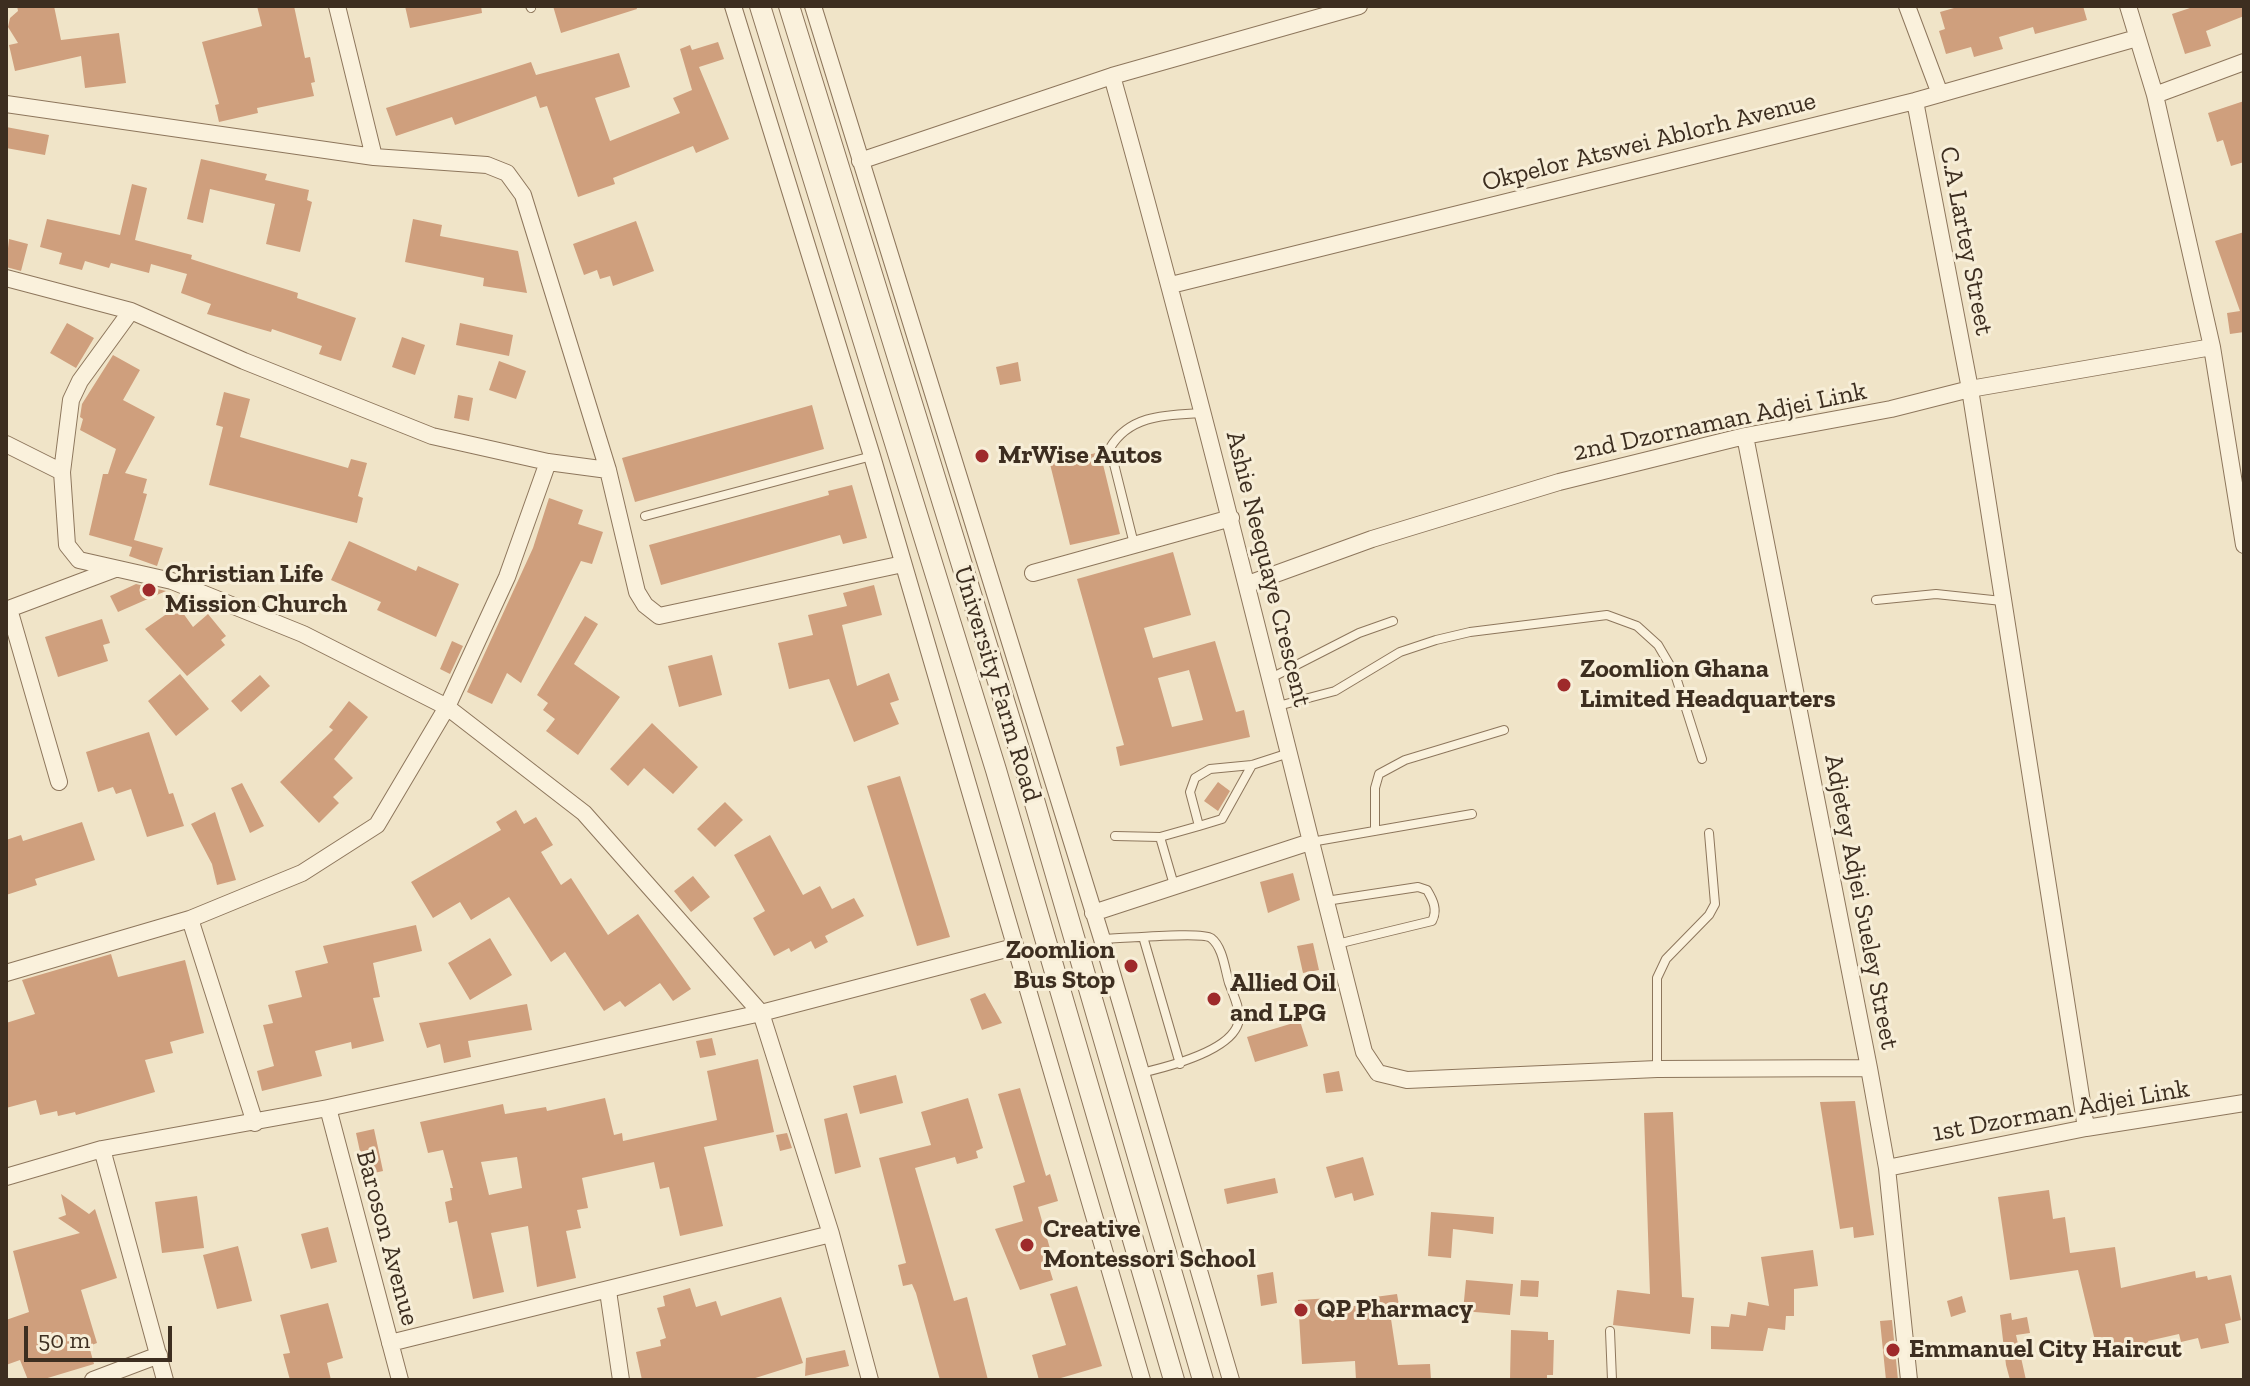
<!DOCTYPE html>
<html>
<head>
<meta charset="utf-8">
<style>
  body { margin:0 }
  #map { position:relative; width:2250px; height:1386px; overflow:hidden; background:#f0e4c8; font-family:"Zilla Slab",serif }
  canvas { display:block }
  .frame { position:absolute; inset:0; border:8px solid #3d2e20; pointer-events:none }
  .scale { position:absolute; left:24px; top:1326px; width:148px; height:36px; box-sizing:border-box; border:4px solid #3d2e20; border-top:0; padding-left:10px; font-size:24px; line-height:28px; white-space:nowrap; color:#3d2e20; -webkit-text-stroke:6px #f7eed8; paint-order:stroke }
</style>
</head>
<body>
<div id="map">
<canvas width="2250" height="1386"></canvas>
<div class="frame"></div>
<div class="scale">50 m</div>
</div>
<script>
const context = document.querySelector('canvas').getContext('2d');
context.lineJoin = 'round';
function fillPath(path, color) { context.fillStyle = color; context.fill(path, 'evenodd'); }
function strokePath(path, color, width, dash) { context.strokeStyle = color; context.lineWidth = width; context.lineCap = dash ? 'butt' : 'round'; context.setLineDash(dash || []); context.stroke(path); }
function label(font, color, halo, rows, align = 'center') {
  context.font = font + ' "Zilla Slab",serif'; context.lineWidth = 6; context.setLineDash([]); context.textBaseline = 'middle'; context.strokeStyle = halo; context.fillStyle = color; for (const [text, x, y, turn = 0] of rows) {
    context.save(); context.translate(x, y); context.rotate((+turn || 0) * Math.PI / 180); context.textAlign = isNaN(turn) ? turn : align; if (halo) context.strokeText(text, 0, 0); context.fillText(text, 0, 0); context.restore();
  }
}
fillPath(new Path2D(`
  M17 6H54L61 40 119 33 126 83 85 88 81 56 15 71 9 45 18 43 8 27 10 18 18 11Z
  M257 6H294L305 58 310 57 315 82 311 83 314 96 257 108 258 113 219 122 215 105 219 104 202 42 262 26Z
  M405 6H481L482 13 410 28Z
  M553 6H636L637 9 561 33Z
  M1961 6H2083L2087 20 2035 34 2033 27 1999 37 2003 49 1974 57 1971 47 1946 54 1939 31 1945 29 1940 12Z
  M2196 6H2244V16L2206 31 2211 46 2185 54 2172 14Z
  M718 42 724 59 699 67 729 139 696 153 693 146 613 178 615 184 578 197 547 106 540 108 536 96 455 125 452 117 396 136 386 108 531 62 536 75 619 53 630 87 595 98 610 141 680 113 673 98 692 90 680 49 690 45 692 50Z
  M2244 101V162L2231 166 2223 140 2217 142 2208 113Z
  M6 127 49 135 45 155 6 148Z
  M201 159 267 174 265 180 309 190 307 200 312 202 300 252 266 244 275 204 210 189 203 223 187 219Z
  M132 184 147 188 135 240 192 255 191 259 298 293 297 298 356 318 341 361 319 354 322 346 272 329 271 332 207 314 211 304 181 293 187 274 151 264 149 273 111 263 109 268 85 261 82 270 59 264 62 253 40 247 47 219 120 235Z
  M413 219 442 225 440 236 518 251 527 293 483 286 484 278 405 262Z
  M636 221 654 271 613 286 610 276 600 279 597 270 584 275 573 244Z
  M2244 232V332L2230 334 2227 313 2240 311 2215 241Z
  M9 239 28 244 21 271 6 267Z
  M67 323 94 338 76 368 50 353Z
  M460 323 513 335 509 356 456 345Z
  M402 337 425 345 415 375 392 367Z
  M113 355 140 370 123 400 155 417 125 473 147 479 143 493 147 494 134 540 163 548 157 566 129 556 132 547 89 535 103 474H108L116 449 80 430 83 419 80 417 82 404Z
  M499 361 526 371 516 399 489 390Z
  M1018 362 1021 381 1000 385 996 367Z
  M224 392 250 399 240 437 348 468 351 459 367 463 358 496 363 498 357 523 209 485 223 427 216 425Z
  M458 395 473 398 469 421 454 418Z
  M812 405 824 449 635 502 622 458Z
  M1100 452 1120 534 1070 545 1050 464Z
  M852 485 867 538 843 544 840 535 661 585 649 545 829 495 828 491Z
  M549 498 583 510 578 524 603 532 592 564 581 561 521 683 507 673 492 704 467 692 533 548Z
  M349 541 416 571 418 566 459 584 436 637 377 610 381 602 331 580Z
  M1173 552 1191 615 1144 628 1153 658 1215 641 1236 712 1244 710 1250 737 1120 766 1116 747 1124 745 1077 579ZM1189 670 1203 720 1172 727 1158 678Z
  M136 584 166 591 118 612 110 596Z
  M874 585 882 615 842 625 857 686 889 673 899 700 890 703 899 724 854 742 829 679 789 689 778 643 813 635 808 615 847 606 843 593Z
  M178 606 193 627 208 614 226 636 221 640 225 645 187 676 145 629Z
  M585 616 598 624 574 664 620 697 578 755 546 731 555 719 543 710 548 703 537 695Z
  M102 619 110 643 103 645 108 661 58 677 45 637Z
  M452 641 463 646 450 674 440 669Z
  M712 655 722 695 679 707 668 666Z
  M180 674 209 709 176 736 148 701Z
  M260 675 270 686 241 712 231 701Z
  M349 701 368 717 334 759 353 778 333 797 339 803 319 823 280 782 333 730 329 727Z
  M652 723 698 767 673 794 644 768 628 786 610 769Z
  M149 732 169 794 173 793 184 826 147 837 131 789 116 794 113 787 98 792 86 752Z
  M900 776 950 937 917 946 867 786Z
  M1218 782 1230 791 1218 811 1204 801Z
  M242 783 264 826 250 833 231 788Z
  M725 802 743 820 715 847 697 829Z
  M516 810 524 824 536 817 553 845 541 852 561 885 571 878 608 935 638 914 691 989 673 1001 660 983 625 1007 620 1001 604 1011 565 952 551 962 509 897 471 920 460 902 433 918 411 882 501 830 496 822Z
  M215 812 236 880 217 885 212 864 191 824Z
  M82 822 95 860 35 879 37 885 6 895V840L21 835 23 841Z
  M770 835 803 895 820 886 832 909 854 898 864 916 825 936 828 942 815 949 811 941 791 952 789 948 774 956 753 918 765 911 734 855Z
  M1293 873 1300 900 1268 913 1260 882Z
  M693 876 710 897 691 912 674 891Z
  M416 925 422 951 373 963 380 997 373 998 384 1041 352 1049 351 1042 315 1051 322 1076 262 1091 257 1071 274 1066 263 1025 273 1023 268 1005 302 997 295 971 328 963 323 946Z
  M490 938 512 975 470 1000 448 963Z
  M1313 943 1319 970 1303 973 1297 946Z
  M111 954 118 977 185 960 204 1033 170 1042 173 1053 145 1060 155 1092 76 1115 75 1112 58 1116 57 1111 40 1115 36 1100 6 1108V1023L35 1014 22 980Z
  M985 993 1002 1023 982 1030 970 999Z
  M527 1004 532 1030 468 1041 471 1057 444 1063 440 1044 427 1048 419 1023Z
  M1300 1021 1308 1046 1255 1062 1247 1037Z
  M712 1038 716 1055 700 1058 696 1041Z
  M758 1059 774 1132 704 1147 723 1226 680 1236 669 1187 660 1189 654 1162 582 1178 588 1208 577 1210 581 1228 566 1231 576 1278 537 1287 528 1226 491 1233 504 1292 473 1299 457 1221 449 1223 445 1202 452 1200 450 1188H453L443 1150 428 1153 420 1122 503 1104 505 1114 546 1107 547 1111 605 1098 614 1135 622 1133 623 1141 717 1120 707 1071ZM517 1157 522 1188 489 1195 481 1162Z
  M1339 1071 1343 1091 1326 1093 1323 1074Z
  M896 1075 903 1103 860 1114 853 1086Z
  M1020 1088 1046 1176 1050 1174 1058 1201 1038 1207 1051 1252 1045 1254 1053 1280 1020 1290 995 1229 1023 1221 1013 1186 1025 1182 998 1094Z
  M968 1098 983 1148 976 1151 978 1158 957 1164 955 1157 915 1168 954 1301 967 1297 988 1380H940L916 1293 912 1284 903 1286 898 1265 906 1263 879 1158 931 1145 921 1112Z
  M1855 1101 1874 1235 1854 1238 1853 1227 1840 1229 1820 1102Z
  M1673 1112 1682 1297 1694 1298 1690 1334 1613 1325 1617 1290 1650 1294 1644 1113Z
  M847 1113 861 1167 835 1174 824 1119Z
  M374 1129 383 1171 365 1175 356 1133Z
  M787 1133 792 1148 780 1151 776 1135Z
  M1363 1157 1374 1195 1354 1201 1352 1193 1335 1198 1326 1167Z
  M1275 1178 1278 1193 1227 1204 1224 1189Z
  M2049 1190 2053 1219 2065 1217 2070 1253 2115 1247 2121 1288 2195 1271 2196 1278 2207 1276 2208 1280 2231 1275 2241 1320 2225 1324 2229 1343 2201 1349 2198 1338 2181 1342 2179 1334 2148 1341 2150 1349 2116 1357 2114 1349 2098 1353 2078 1270 2010 1280 1998 1197Z
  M61 1194 89 1214 95 1209 117 1278 81 1290 97 1343 89 1346 94 1364 41 1380H28L20 1360 6 1365V1320L29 1312 13 1251 80 1233 58 1218 66 1215Z
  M197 1196 204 1248 162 1253 155 1202Z
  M1431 1212 1494 1217 1493 1234 1453 1229 1451 1258 1428 1256Z
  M328 1227 337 1262 311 1269 301 1234Z
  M238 1246 252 1301 217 1309 203 1255Z
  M1813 1250 1818 1286 1794 1289V1316H1786L1785 1330 1768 1328 1763 1351 1711 1349V1326L1729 1327 1731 1314 1746 1316 1748 1302 1769 1306 1761 1257Z
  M1273 1272 1277 1303 1261 1306 1257 1275Z
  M1466 1280 1513 1284 1510 1315 1463 1311Z
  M1521 1280 1539 1281 1538 1297 1520 1296Z
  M1077 1286 1102 1366 1054 1380H1039L1032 1355 1066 1345 1050 1294Z
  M690 1288 696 1307 716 1301 721 1316 781 1297 803 1363 749 1380H642L636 1352 661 1346 660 1340 666 1338 657 1308 665 1306 663 1296Z
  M1397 1294 1401 1317 1391 1319 1398 1365 1430 1364 1431 1380H1356L1355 1361 1302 1364 1298 1300 1332 1298 1333 1309 1376 1303 1375 1297Z
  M1962 1296 1966 1312 1951 1317 1947 1301Z
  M328 1303 343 1358 327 1363 331 1380H290L283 1354 290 1353 280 1315Z
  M2011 1313 2012 1320 2027 1317 2030 1333 2016 1335 2026 1380H2010L2006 1365 2000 1315Z
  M1892 1320 1898 1380H1886L1880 1321Z
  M1511 1330 1548 1332V1340H1554L1553 1375H1547V1380H1510Z
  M845 1350 849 1366 805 1376 806 1358Z`), '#cf9f7d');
const service = new Path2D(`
  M530 6 531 8
  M645 516 872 456
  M1134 544 1110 448C1130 414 1168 415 1202 413
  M1876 600 1936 594 2002 601
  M1271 678 1359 633 1393 621
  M1278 706 1335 691 1400 652 1436 640 1470 632 1607 615 1637 626 1658 645 1675 674 1702 759
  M1199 826 1222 819 1252 765
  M1375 831V788L1379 774 1405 760 1504 730
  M1115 836 1160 837 1199 826 1190 792 1195 778 1210 769 1252 765 1289 753
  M1160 837 1174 885
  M1311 842 1472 814
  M1326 901 1418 887 1427 890C1433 900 1438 910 1432 921L1337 944
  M1102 939C1121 939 1201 931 1211 938 1223 947 1225 970 1229 983 1233 994 1240 1008 1239 1019 1236 1050 1167 1067 1141 1073
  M1144 940 1180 1064
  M1657 1069V978L1666 959 1709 915 1715 904 1709 833
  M1610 1331 1612 1380`);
const minor = new Path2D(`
  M337 6 374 157
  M733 6 872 456 1142 1380
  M813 6 1102 939 1231 1380
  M1907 6 1940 94
  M2128 6 2155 95 2212 347 2244 545
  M1112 76C1203 400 1281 726 1364 1052L1378 1073 1407 1080 1657 1069 1869 1068
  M2155 95 2244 62
  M1915 101 1970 389 2086 1128
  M6 104 374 157 487 165 507 173 523 195 608 470 637 592 645 605 659 616 903 564
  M860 161 1112 76 1359 6
  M6 278 131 311 244 361 432 436 548 462 608 470
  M1171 285 1915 101 2137 38
  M131 311 80 381 71 400 62 472 67 545 79 560 172 581 303 634 447 707 584 813 761 1013 831 1234 870 1380
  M1745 436 1869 1068 1887 1168 1909 1380
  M6 444 62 472
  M1033 573 1231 518
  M1248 584 1372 539 1559 482 1745 436 1891 409 1970 389 2212 347
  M9 609 59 782
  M6 610 115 569
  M1093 913 1310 842
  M190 919 255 1123
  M6 973 190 919 302 873 377 825 447 707 507 577 548 462
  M328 1108 400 1380
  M102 1149 165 1380
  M1887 1168 2086 1128 2244 1103
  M6 1177 102 1149 328 1108 761 1013 1014 947
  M608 1291 621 1380
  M390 1343 831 1234
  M93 1380 159 1355`);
const tertiary = new Path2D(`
  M760 6 996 770 1174 1380
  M789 6 1023 762 1203 1380`);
strokePath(service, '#8d765c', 10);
strokePath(minor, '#8d765c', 18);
strokePath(tertiary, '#8d765c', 22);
strokePath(service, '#faf1dc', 8);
strokePath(minor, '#faf1dc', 16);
strokePath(tertiary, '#faf1dc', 20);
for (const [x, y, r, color] of [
  [982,456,8,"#9e2a2b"],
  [149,590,8,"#9e2a2b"],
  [1564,685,8,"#9e2a2b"],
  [1131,966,8,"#9e2a2b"],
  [1214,999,8,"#9e2a2b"],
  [1027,1245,8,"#9e2a2b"],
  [1301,1310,8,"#9e2a2b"],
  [1893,1350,8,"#9e2a2b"]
]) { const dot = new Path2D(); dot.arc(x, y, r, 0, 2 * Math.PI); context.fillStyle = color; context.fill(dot); strokePath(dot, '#f7eed8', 3); }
label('26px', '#3d2e20', '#f7eed8', [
  ["Okpelor Atswei Ablorh Avenue",1649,142,-14],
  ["C.A Lartey Street",1966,241,79],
  ["2nd Dzornaman Adjei Link",1720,422,-12],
  ["Ashie Neequaye Crescent",1268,569,76],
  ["University Farm Road",997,684,73],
  ["Adjetey Adjei Sueley Street",1861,902,79],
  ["1st Dzorman Adjei Link",2061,1111,-10],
  ["Baroson Avenue",387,1238,75]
]);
label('bold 26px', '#3d2e20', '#f7eed8', [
  ["MrWise Autos",998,456],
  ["Christian Life",165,575],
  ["Mission Church",165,605],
  ["Zoomlion Ghana",1580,670],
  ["Limited Headquarters",1580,700],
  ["Zoomlion",1115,951,"right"],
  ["Bus Stop",1115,981,"right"],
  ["Allied Oil",1230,984],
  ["and LPG",1230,1014],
  ["Creative",1043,1230],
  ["Montessori School",1043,1260],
  ["QP Pharmacy",1317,1310],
  ["Emmanuel City Haircut",1909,1350]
], 'left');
</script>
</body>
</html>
